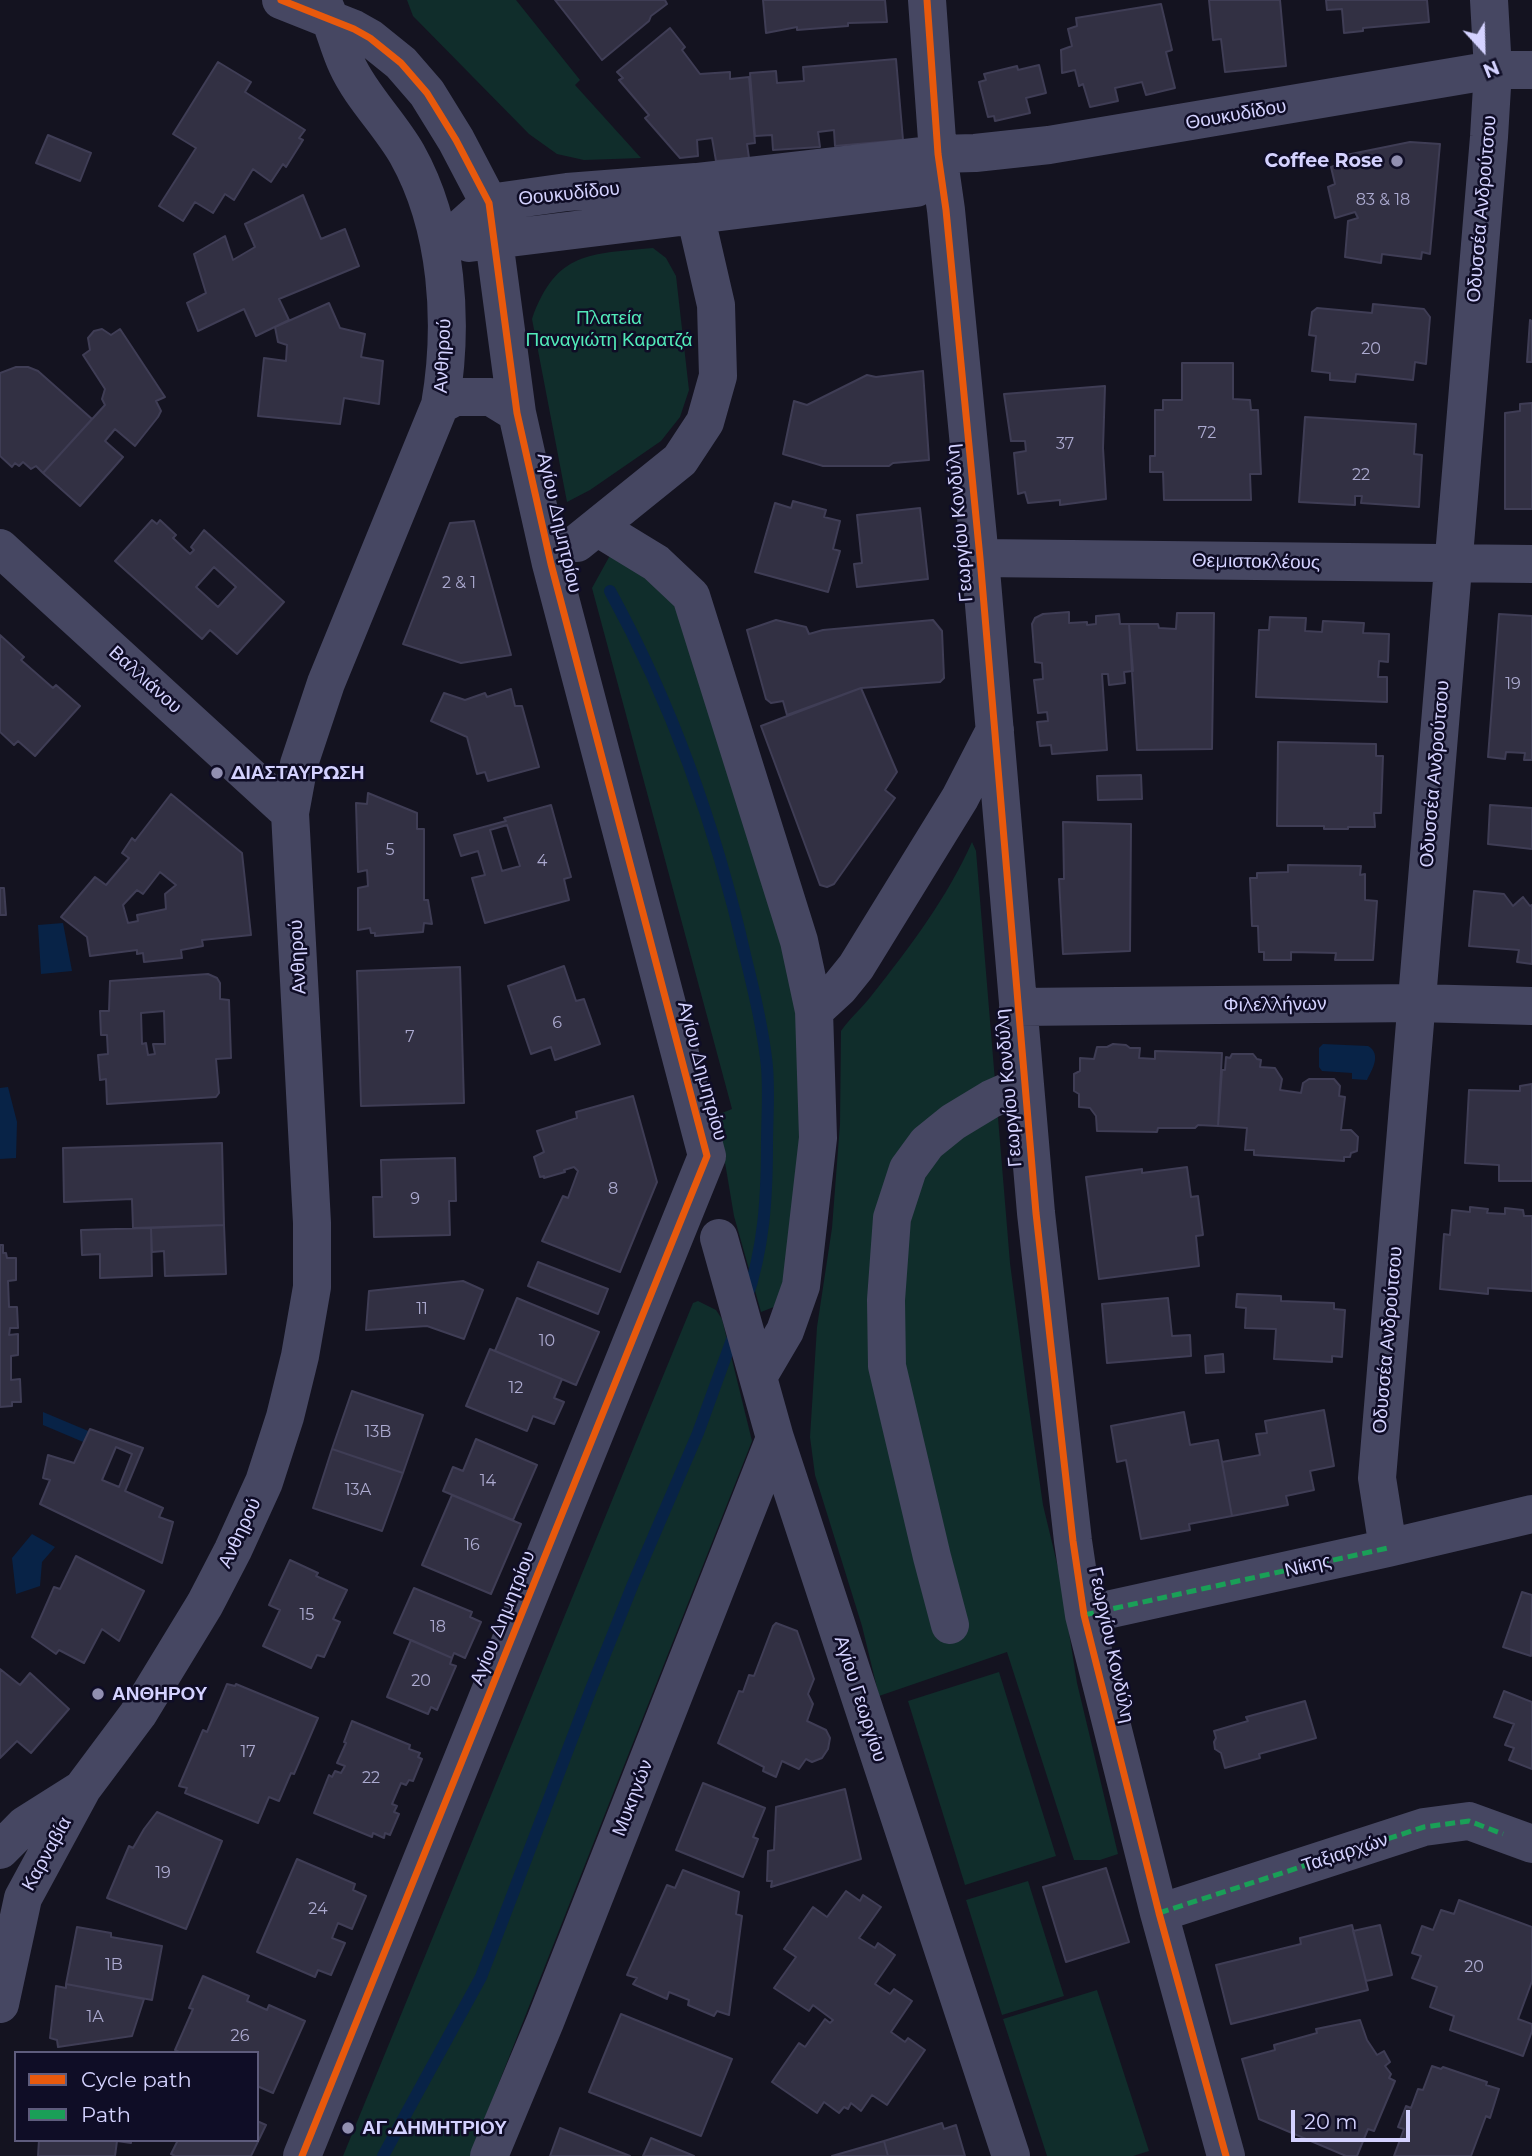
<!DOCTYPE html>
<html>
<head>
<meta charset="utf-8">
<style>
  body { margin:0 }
  #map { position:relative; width:1532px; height:2156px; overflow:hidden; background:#141320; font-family:Montserrat,sans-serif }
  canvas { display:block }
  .legend { position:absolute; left:14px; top:2051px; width:245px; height:91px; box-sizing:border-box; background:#0f0d26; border:2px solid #5e5c7d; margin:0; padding:9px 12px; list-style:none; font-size:21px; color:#d4d2ff }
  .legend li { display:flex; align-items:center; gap:14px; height:35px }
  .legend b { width:35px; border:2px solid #5e5c7d }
  .north { position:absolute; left:1448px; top:14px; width:70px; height:70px; -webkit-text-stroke:5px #0f0d26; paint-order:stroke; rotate:158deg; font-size:19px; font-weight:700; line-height:28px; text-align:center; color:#d4d2ff }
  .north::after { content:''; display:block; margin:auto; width:24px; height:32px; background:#d4d2ff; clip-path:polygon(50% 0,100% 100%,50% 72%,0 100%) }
  .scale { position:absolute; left:1291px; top:2110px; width:119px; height:32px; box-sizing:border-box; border:4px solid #d4d2ff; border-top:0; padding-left:9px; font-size:21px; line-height:24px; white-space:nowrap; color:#d4d2ff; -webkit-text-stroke:5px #0f0d26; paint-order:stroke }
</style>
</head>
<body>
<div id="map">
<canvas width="1532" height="2156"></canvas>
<ul class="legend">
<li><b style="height:9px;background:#e8590c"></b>Cycle path</li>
<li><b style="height:9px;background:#1a9f57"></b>Path</li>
</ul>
<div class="north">N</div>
<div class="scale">20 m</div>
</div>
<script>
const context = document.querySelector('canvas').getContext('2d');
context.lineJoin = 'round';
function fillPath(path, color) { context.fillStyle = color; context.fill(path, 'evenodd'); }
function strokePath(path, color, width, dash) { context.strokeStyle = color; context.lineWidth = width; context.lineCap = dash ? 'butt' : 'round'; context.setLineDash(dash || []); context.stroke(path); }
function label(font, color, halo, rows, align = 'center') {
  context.font = font + ' Montserrat,sans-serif'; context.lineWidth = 5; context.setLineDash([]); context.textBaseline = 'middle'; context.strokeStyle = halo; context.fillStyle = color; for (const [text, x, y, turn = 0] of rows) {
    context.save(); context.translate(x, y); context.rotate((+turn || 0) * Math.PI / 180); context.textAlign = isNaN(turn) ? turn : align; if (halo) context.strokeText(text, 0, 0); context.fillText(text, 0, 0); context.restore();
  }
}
fillPath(new Path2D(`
  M407 0H516L580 80 575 85 641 158 584 160 557 154 529 134 413 16Z
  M653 248 666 258 676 276 689 390 680 417 661 441 590 490 567 502 532 319C556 251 590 254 653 248Z
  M613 550 682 601 795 969 807 1104 784 1303 761 1312 734 1216 717 1115 732 1109 592 588Z
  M972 842 976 851 1010 1263 1028 1402 1043 1505 1060 1576 1077 1683 1118 1854 1100 1860H1074L1007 1652 879 1696 862 1626 815 1475 810 1437 817 1327 832 1228 840 1124 841 1031C850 1018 862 1008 872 995 910 947 947 898 972 842Z
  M698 1301 716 1310 722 1319 752 1441 470 2156H343L693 1303Z
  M999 1672 1056 1856 965 1885 908 1701Z
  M1028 1881 1064 1996 1002 2015 966 1900Z
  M1097 1990 1149 2151 1133 2156H1047L1003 2019Z`), '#102d2b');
fillPath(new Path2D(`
  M63 923 72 971 41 974 38 925Z
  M1323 1044 1368 1046C1382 1054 1372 1070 1367 1080L1352 1079V1073L1322 1071 1319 1067V1048Z
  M8 1087 17 1122 16 1158 0 1159V1088Z
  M43 1412 93 1433 88 1444 43 1425Z
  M32 1534 55 1547 42 1562 40 1586 16 1594 12 1558Z`), '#082347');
strokePath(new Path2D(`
  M610 591C673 706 717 831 746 959 754 991 762 1025 766 1058 770 1085 767 1115 767 1143 767 1197 764 1249 746 1300
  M383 2156 481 1977 591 1689 633 1584 698 1433 734 1334`), '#082347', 12);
const building = new Path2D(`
  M555 0H665L667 4 651 16 649 21 602 60Z
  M763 0H885L887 22 848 23V26L797 30V27L766 33Z
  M1209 0H1280L1286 66 1225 72 1221 39 1213 40Z
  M1326 0H1427L1429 22 1363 28V31L1344 33 1342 9 1327 10Z
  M1161 4 1172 50 1166 52 1175 88 1146 95 1142 82 1115 88 1118 101 1090 107 1083 84 1079 86 1075 70 1062 73 1061 50 1072 46 1068 29 1077 26 1076 18Z
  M670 28 685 47 682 50 700 74 730 72V79L749 77 755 143 747 144 749 158 716 161 712 138 697 140 698 156 680 158 645 118 649 115 619 80 623 78 617 72Z
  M896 59 903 140 835 146 834 130 818 132 820 147 773 150 772 135 755 136 750 73 776 71 777 83 804 81 803 67Z
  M218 62 251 82 245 92 305 130 299 138 303 140 286 167 283 164 271 182 253 169 234 200 225 194 213 213 195 202 183 221 159 206 196 148 173 134Z
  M1039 65 1046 93 1026 98 1030 113 995 121 994 116 988 117 979 82 986 80 984 74 1017 66 1018 70Z
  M48 135 91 153 80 181 36 163Z
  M1410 142 1440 144 1430 254 1422 252 1421 259 1382 254 1381 263 1345 257 1348 221 1358 218 1355 212 1335 218 1328 187 1335 184 1331 167 1337 165 1336 157Z
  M303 195 321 239 345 229 359 266 279 299 289 320 256 336 244 309 198 331 187 303 206 293 194 254 225 236 233 260 255 247 245 224Z
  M329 303 340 328 365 334 361 357 383 361 379 404 344 398 340 424 258 416 264 358 286 361 287 345 278 342 275 327Z
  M1373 304 1424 309 1430 317 1426 364 1415 362 1413 380 1356 374 1355 382 1330 380V373L1312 371 1316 336 1309 335 1312 312 1317 308 1372 313Z
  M1530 320 1532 321V362H1527Z
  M102 329 111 335 120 329 165 397 156 401 161 411 158 417 135 446 115 429 105 441 123 457 80 506 43 473 105 405 102 399 105 389 83 355 90 350 88 338 94 331Z
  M1182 363H1233V399L1250 400 1251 410H1258L1261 474H1250L1251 500H1164L1163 472H1150V456H1155V410H1163V400H1182Z
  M16 367H28L38 371 92 419 43 473 36 466 31 469 23 462 19 466 15 463 12 467 0 456V373Z
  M923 371 929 460 893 463 889 466H823L783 454 794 401 807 405 867 375 876 377Z
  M1105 386 1103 448 1106 499 1060 505V500L1028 503 1025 492 1018 494 1014 453 1026 451 1025 441H1011L1004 394Z
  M1532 403V509H1505V413L1520 411V404Z
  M1305 417 1416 424 1414 454 1422 455 1419 507 1361 503 1362 496H1355V505L1299 502Z
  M793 501 826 510 824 517 840 521 833 549 840 551 828 592 755 572 775 503 791 508Z
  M920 508 928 579 857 587 854 564 862 563 857 515Z
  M152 520 157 524 160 520 176 535 173 538 190 554 194 550 191 547 204 530 284 602 237 654 210 630 202 639 115 561ZM214 567 236 587 218 607 196 587Z
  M474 521 511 655 461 663 403 644 450 523Z
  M1069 612V623L1087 622V625L1096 624V616L1119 614 1120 624H1129L1133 671 1124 672 1125 683 1109 685 1108 674H1102L1107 750 1052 754 1051 745 1040 746 1037 722 1048 721 1047 712 1038 713 1034 680 1043 679 1042 663 1035 662 1032 624 1035 618 1043 614Z
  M1177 613H1214L1212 749 1137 750 1129 624H1158L1159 628 1176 629Z
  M1499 614 1532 616V760H1524L1525 753 1506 752 1505 759 1488 757Z
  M1270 617 1306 618 1305 631 1322 632 1323 621 1364 623 1363 633 1389 634 1388 662 1379 661 1378 677H1387V702L1256 697 1259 630H1269Z
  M776 620 806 627 809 634 823 630 933 620 942 631 944 678 940 682 861 688 787 715 783 701 771 703 766 699 747 630Z
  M0 635 24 657 21 660 53 688 56 685 80 706 35 756 18 741 14 745 0 732Z
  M861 688 897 772 885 790 895 798 834 884 827 887 820 885 761 726Z
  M511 689 515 706H522L539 767 488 781 485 772 477 774 467 737 431 721 444 693 465 700 485 693 487 697Z
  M1278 742 1376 744V756H1383L1381 813H1374L1375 827H1348V829H1324V826H1277Z
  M1141 775 1142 799 1098 800 1097 776Z
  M368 793 417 813V829H424V900H428L432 924 424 923 423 932 375 936V933H371L370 928 358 930V888L368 886 367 870 358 872 356 803 367 804Z
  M171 794 242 853 251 935 202 940 203 946 181 950 182 958 144 962 143 953 137 954V950L90 956 87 937 61 917 95 877 106 885 129 858 122 853 132 838 135 841ZM160 872 176 885 165 894 166 909 137 915 138 921 128 923 123 905 137 890 143 894Z
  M551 805 571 877 564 879 569 900 485 923 472 878 485 875 478 851 461 856 454 835 506 821 504 818ZM507 825 520 866 502 871 490 830Z
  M1490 805 1532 808V849L1488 844Z
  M1063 822 1131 824 1130 951 1063 954 1059 879H1064Z
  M1288 865 1361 866 1360 875 1365 874V900L1377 901 1373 960H1335L1336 953 1291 952V960H1264V952H1259L1258 926H1252L1250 878H1257V873L1288 872Z
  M0 888H4L6 915H0Z
  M1474 891 1504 894 1513 906 1523 897 1530 906 1532 905V964L1517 962 1519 950 1469 946Z
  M564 966 576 1001 584 999 600 1044 555 1060 551 1047 531 1054 508 986Z
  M460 967 464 1103 361 1106 357 971Z
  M208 974 217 978 220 983V999L229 1000 231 1058 216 1059 219 1093 216 1097 107 1104 106 1079 100 1080 98 1055 108 1054 107 1035H101L100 1011H109L110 981ZM164 1011 165 1044H153L155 1054 148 1055 146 1043 142 1044 141 1013Z
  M1113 1044 1126 1045 1130 1048H1140L1139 1058 1155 1059V1051L1222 1053 1218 1126 1198 1125 1195 1128H1158L1157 1132 1097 1131 1096 1116 1090 1108 1079 1107V1094L1074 1091V1074L1080 1071V1058L1094 1059 1097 1047H1107Z
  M1232 1054H1253L1257 1059 1261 1060 1260 1067 1275 1068 1282 1079 1280 1090 1301 1093 1303 1083 1309 1079H1334L1340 1086 1339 1096 1345 1097 1341 1130H1351L1358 1137 1357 1151 1351 1153 1350 1157H1344V1161L1254 1155V1150H1245L1247 1128 1218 1126 1222 1070H1225L1226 1057 1230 1058Z
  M1532 1084V1181H1499V1165L1465 1163 1469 1090 1520 1091V1086Z
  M633 1096 657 1182 620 1272 542 1241 563 1196 568 1198 578 1171 574 1167 564 1170 565 1172 544 1178V1176L540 1177 534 1157 544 1152 537 1131 577 1118 576 1112Z
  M222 1143 224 1225 133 1228 132 1199 64 1202 63 1148Z
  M455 1158 456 1201H449L450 1235 374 1237 373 1197H382L381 1160Z
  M1187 1167 1191 1197 1198 1196 1203 1235 1196 1236 1199 1266 1099 1279 1086 1177 1142 1169V1173Z
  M1470 1207 1488 1209 1487 1213 1505 1214V1208L1523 1210 1524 1216H1532V1291L1488 1288V1294L1440 1289 1444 1234 1450 1235 1452 1210 1470 1212Z
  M224 1225 226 1274 165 1276 164 1251 152 1252 151 1228Z
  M151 1228 152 1276 100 1278V1254L82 1255 81 1230Z
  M0 1245H3V1253H6L7 1258H16V1280L8 1281 9 1307H17L18 1328H10L9 1335 18 1334V1355L11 1356V1380L20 1379 21 1402H12V1406L0 1407Z
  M538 1262 608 1289 598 1314 528 1286Z
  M463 1281 483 1290 464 1339 427 1326 366 1330 369 1291Z
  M1237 1294 1281 1296V1301L1334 1303V1309L1345 1310 1342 1357 1332 1356V1362L1274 1359 1276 1329 1245 1328 1246 1308 1236 1307Z
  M517 1298 599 1332 576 1385 495 1351Z
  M1168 1298 1172 1336 1190 1335 1191 1356 1107 1363 1102 1304Z
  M490 1349 562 1379 554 1398 564 1402 554 1424 533 1416 527 1431 466 1406Z
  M1223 1354 1224 1372 1206 1373 1205 1356Z
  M352 1391 423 1415 403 1473 332 1449Z
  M1324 1410 1334 1466 1310 1471 1314 1490 1286 1496 1288 1505 1232 1516 1222 1462 1260 1455 1256 1434 1267 1433 1265 1421Z
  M1184 1412 1190 1445 1218 1440 1232 1516 1189 1524 1190 1530 1141 1539 1126 1460 1117 1462 1111 1426Z
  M90 1429 143 1448 125 1491 163 1508 159 1517 173 1522 162 1563 40 1504 50 1480 43 1478 48 1455 74 1463ZM116 1447 132 1454 119 1487 102 1480Z
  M476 1439 537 1465 513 1520 443 1491 453 1467 463 1471Z
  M332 1449 403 1473 382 1531 313 1508Z
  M452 1495 521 1524 491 1594 422 1565Z
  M76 1556 144 1591 119 1641 102 1629 84 1663 59 1650 56 1654 32 1637 54 1587 60 1589Z
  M290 1560 318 1573 316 1576 347 1590 333 1619 340 1622 324 1657 317 1655 311 1668 263 1646 280 1610 269 1605Z
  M414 1588 472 1612 470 1617 481 1622 465 1658 454 1653 452 1658 394 1633Z
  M1522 1592 1532 1595 1531 1656 1503 1647Z
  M776 1623 797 1631 814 1679 808 1694 813 1704 807 1721 826 1730 830 1738 828 1749 822 1758 812 1762 806 1759 799 1769 782 1761 776 1777 763 1771 764 1767 718 1743 739 1691 743 1692 749 1675 754 1676 773 1626Z
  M411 1640 452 1658 450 1664 456 1666 437 1710 431 1707 428 1714 387 1697Z
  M0 1669 20 1685 30 1673 69 1709 31 1753 17 1741 0 1758Z
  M227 1684 235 1686 236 1684 318 1718 294 1774 291 1773 279 1801 269 1797 258 1823 185 1793 187 1788 179 1786 203 1730 207 1732Z
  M1504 1691 1532 1702V1769L1509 1760 1514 1748 1505 1745 1514 1724 1494 1717Z
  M1305 1701 1316 1738 1259 1754 1260 1758 1225 1768 1221 1753 1215 1749 1214 1742 1216 1738 1214 1731 1248 1721 1246 1717Z
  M352 1721 410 1745 409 1749 420 1753 418 1757 422 1759 413 1781 409 1780 406 1785 401 1783 392 1804 397 1806 394 1812 399 1814 390 1835 385 1833 384 1838 373 1833 372 1837 314 1813 329 1775 332 1777 335 1771 341 1773 345 1766 337 1763 346 1743 344 1742Z
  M703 1783 765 1808 753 1837 758 1839 743 1877 676 1850Z
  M845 1789 861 1859 771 1887 772 1881H767L768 1851 774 1850 776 1807Z
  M157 1812 222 1841 186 1929 107 1898 129 1846 133 1848 144 1829Z
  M297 1859 355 1884 353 1890 366 1896 352 1929 338 1923 332 1938 345 1943 331 1975 318 1970 315 1977 257 1952Z
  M1106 1868 1129 1942 1066 1962 1043 1887Z
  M683 1870 739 1892 736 1914 742 1916 729 2015 717 2011 714 2016 688 2005 689 2000 669 1992 667 1999 633 1984 637 1978 627 1975 667 1885 675 1888Z
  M846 1891 860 1901 863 1895 881 1907 859 1938 875 1948 878 1943 895 1955 875 1984 890 1994 894 1989 912 2001 891 2032 905 2042 908 2038 925 2050 887 2105 872 2095 861 2111 851 2103 848 2109 844 2107 839 2113 824 2102 817 2113 772 2082 799 2043 805 2047 825 2019 830 2023 833 2020 813 2005 809 2011 774 1988 796 1957 784 1949 813 1907 827 1917Z
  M1459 1900 1532 1927V1981L1518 2019 1532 2024V2031L1523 2056 1450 2030 1454 2016 1430 2007 1437 1987 1412 1978 1421 1956 1412 1953 1422 1926 1433 1930 1441 1910 1454 1914Z
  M1352 1925 1368 1990 1231 2024 1216 1965 1301 1944 1300 1938Z
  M1380 1925 1392 1975 1366 1981 1353 1931Z
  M77 1927 111 1933V1937L162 1946 152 2000 66 1984Z
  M203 1976 249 1996 247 2001 267 2010 269 2005 305 2021 273 2093 257 2086V2053H181L175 2050 193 2009 189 2008Z
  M66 1984 144 1999 132 2036 58 2047 57 2040 50 2038 56 1986 66 1988Z
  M621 2014 732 2059 701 2136 589 2092Z
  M1360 2020 1367 2040 1377 2055 1384 2051 1390 2062 1385 2066 1391 2074 1389 2078 1395 2081 1374 2131 1368 2129 1357 2156H1346L1259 2119 1242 2059 1275 2050 1274 2045 1317 2033 1316 2029Z
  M1432 2066 1441 2069 1443 2067 1487 2082 1486 2085 1499 2089 1490 2118 1486 2116 1471 2156H1394L1404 2129 1398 2127 1406 2106 1411 2108 1418 2089 1423 2090Z
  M257 2121 266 2125 251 2156H175L171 2154 178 2140H257Z
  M942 2123 944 2129 956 2125 965 2156H888L884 2141Z
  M560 2128 630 2156H550Z
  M651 2138 694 2156H643Z
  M39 2140H131V2143L117 2141 115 2156H38Z
  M884 2141 888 2156H832Z`);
fillPath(building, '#323043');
strokePath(building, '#3f3d55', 2);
strokePath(new Path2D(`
  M281 0 354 29 370 38 401 63 427 93 456 140 489 203 517 413 551 564 707 1156 302 2156
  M927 0 938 154 946 210 980 558 1036 1213 1073 1541 1084 1615 1159 1913 1226 2156
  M469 243 916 188C935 179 935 173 938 154
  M441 246 489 203 567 192 696 182 938 154 975 153 1049 145 1493 70H1532
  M440 405 455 397H491L517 413
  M597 527 656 563 691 596 799 941 814 1011 818 1138 801 1286 785 1331 758 1377
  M577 543 680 460 705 422 718 376 716 305 695 214
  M0 548 290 813
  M980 558 1532 564
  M1018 1007 1416 1003 1532 1006
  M814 1011 839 988 856 967 960 798 995 730
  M719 1238 775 1438 1011 2156
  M1388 1548 1377 1478 1489 137 1493 70 1489 0
  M1084 1615 1388 1548 1532 1514
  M950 1625 932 1557 887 1366 886 1300 892 1218 908 1169 927 1143 953 1122 991 1099 1025 1084
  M0 1850 25 1825 82 1789 138 1714 205 1604 233 1550 264 1482 285 1417 300 1356 312 1287V1223L290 813 299 764 326 683 440 405C454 324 448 227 407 154 390 124 361 96 347 65 338 46 334 25 324 5
  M1159 1913 1424 1827 1469 1821 1532 1844
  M0 2004 23 1898 81 1791
  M489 2156 545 2022 775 1438`), '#464762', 38);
strokePath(new Path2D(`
  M1084 1615 1388 1548
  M1159 1913 1424 1827 1469 1821 1503 1834`), '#1a9f57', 5, [10, 5]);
strokePath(new Path2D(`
  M281 0 354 29 370 38 401 63 427 93 456 140 489 203 517 413 551 564 707 1156 302 2156
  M927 0 938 154 946 210 980 558 1036 1213 1073 1541 1084 1615 1159 1913 1226 2156`), '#e8590c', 7);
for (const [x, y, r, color] of [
  [1397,161,7,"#918fb1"],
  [217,773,7,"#918fb1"],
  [98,1694,7,"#918fb1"],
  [348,2128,7,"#918fb1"]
]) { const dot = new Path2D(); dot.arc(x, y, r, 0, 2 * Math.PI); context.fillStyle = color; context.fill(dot); strokePath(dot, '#0f0d26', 2.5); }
label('16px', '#acaad0', null, [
  ["83 & 18",1383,200],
  ["20",1371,349],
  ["72",1207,433],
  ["37",1065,444],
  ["22",1361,475],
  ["2 & 1",459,583],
  ["19",1513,684],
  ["5",390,850],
  ["4",542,861],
  ["6",557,1023],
  ["7",410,1037],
  ["8",613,1189],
  ["9",415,1199],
  ["11",422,1309],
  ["10",547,1341],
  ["12",516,1388],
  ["13B",378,1432],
  ["14",488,1481],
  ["13A",358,1490],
  ["16",472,1545],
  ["15",307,1615],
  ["18",438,1627],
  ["20",421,1681],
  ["17",248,1752],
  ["22",371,1778],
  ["19",163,1873],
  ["24",318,1909],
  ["1B",114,1965],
  ["20",1474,1967],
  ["1A",95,2017],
  ["26",240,2036]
]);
label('19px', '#d4d2ff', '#0f0d26', [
  ["Θουκυδίδου",1236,115,-10],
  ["Θουκυδίδου",569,194,-6],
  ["Οδυσσέα Ανδρούτσου",1482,209,-85],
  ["Ανθηρού",443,356,-87],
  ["Αγίου Δημητρίου",559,523,77],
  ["Γεωργίου Κονδύλη",960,523,-95],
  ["Θεμιστοκλέους",1256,562,1],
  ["Βαλλιάνου",145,680,42],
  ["Οδυσσέα Ανδρούτσου",1435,774,-85],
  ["Ανθηρού",298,957,-93],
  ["Φιλελλήνων",1275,1005,-1],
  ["Αγίου Δημητρίου",702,1071,75],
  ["Γεωργίου Κονδύλη",1009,1088,-95],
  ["Οδυσσέα Ανδρούτσου",1388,1340,-85],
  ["Ανθηρού",240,1533,-65],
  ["Νίκης",1308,1566,-13],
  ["Αγίου Δημητρίου",503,1618,-68],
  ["Γεωργίου Κονδύλη",1111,1645,78],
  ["Αγίου Γεωργίου",860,1699,72],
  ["Μυκηνών",633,1798,-69],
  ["Ταξιαρχών",1345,1853,-18],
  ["Καρναβία",47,1854,-61]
]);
label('bold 19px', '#d4d2ff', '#0f0d26', [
  ["Coffee Rose",1383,161,"right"],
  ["ΔΙΑΣΤΑΥΡΩΣΗ",231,773],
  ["ΑΝΘΗΡΟΥ",112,1694],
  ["ΑΓ.ΔΗΜΗΤΡΙΟΥ",362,2128]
], 'left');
label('19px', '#52eab9', '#0f0d26', [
  ["Πλατεία",609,318],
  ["Παναγιώτη Καρατζά",609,340]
]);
</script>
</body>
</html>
